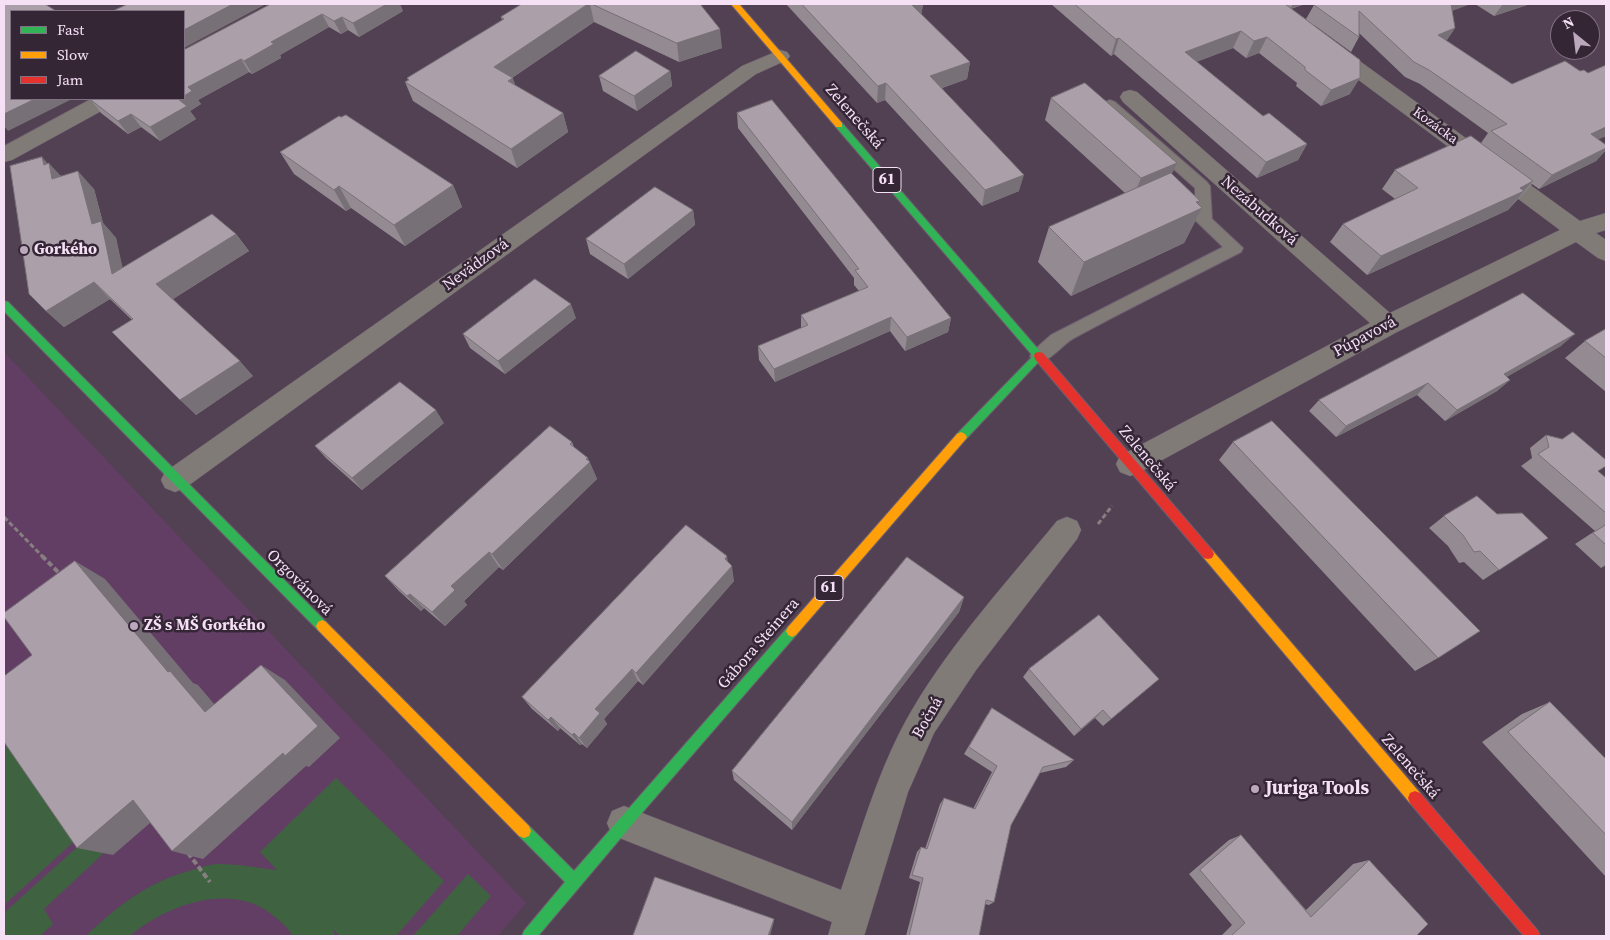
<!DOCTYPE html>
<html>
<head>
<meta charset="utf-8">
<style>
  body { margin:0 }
  #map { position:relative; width:1610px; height:940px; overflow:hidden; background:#524053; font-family:"Source Serif 4",serif }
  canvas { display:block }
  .frame { position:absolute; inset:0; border:5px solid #f5e0f6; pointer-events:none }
  .legend { position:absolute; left:10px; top:10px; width:175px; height:90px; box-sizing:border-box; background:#352636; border:1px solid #827083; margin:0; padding:6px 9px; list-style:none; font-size:15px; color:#f5e0f6 }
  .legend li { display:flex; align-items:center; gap:10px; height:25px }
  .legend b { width:25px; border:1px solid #827083 }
  .north { position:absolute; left:1550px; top:10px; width:50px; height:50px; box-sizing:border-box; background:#352636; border:1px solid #827083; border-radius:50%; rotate:331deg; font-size:14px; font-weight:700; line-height:20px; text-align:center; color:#f5e0f6 }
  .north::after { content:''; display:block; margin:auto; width:18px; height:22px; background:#bca8bd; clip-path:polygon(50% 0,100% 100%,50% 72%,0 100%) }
</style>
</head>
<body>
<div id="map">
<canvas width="1610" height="940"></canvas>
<div class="frame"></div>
<ul class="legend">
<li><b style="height:6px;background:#30b455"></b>Fast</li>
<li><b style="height:6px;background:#ff9f0a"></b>Slow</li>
<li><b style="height:6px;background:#e5322d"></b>Jam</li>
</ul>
<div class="north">N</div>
</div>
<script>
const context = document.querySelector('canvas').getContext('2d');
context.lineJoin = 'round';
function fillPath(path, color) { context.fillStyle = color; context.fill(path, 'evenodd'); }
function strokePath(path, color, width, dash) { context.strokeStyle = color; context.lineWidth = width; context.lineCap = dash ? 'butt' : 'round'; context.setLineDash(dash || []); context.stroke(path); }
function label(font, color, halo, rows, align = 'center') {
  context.font = font + ' "Source Serif 4",serif'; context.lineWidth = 5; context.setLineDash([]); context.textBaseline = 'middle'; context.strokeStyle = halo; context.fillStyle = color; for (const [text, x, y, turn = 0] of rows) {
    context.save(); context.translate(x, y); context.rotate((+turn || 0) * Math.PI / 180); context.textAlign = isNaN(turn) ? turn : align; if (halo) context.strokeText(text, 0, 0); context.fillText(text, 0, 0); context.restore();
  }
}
fillPath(new Path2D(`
  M4 352 526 903 498 936H4Z`), '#623e65');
fillPath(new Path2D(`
  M23 731 91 826 4 905V746Z
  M336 778 444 881 396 936H340L333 929 335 936H292C289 928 282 923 275 917 233 880 166 905 130 936H86C116 907 148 882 189 871 199 868 209 864 219 864 239 864 258 868 277 870L260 852Z
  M95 831 108 849 44 909 53 924 40 936H4V913Z
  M468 874 491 896 457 936H413Z`), '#3f6240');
const lane = new Path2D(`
  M1110 100 1115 102 1207 182 1210 186 1212 219 1243 248 1241 252C1185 281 1129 308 1074 338 1061 345 1048 366 1033 361L1030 356 1033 351 1051 335 1223 247 1196 221 1195 188 1105 108 1103 105 1105 102Z`);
const street = new Path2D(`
  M1260 4H1281L1580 221 1606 213V230L1596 233 1606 240V261L1598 258 1576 242 1397 332 1140 472 1130 476 1120 472 1116 464 1120 456 1370 323 1123 102 1120 97 1123 92 1130 90 1137 92 1390 313 1560 230 1262 8Z
  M780 50 787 52 790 56 787 60 756 74 185 488 175 492 165 488 161 480 165 472 742 66Z
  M91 99H117L114 104 12 160 4 162V146Z
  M1067 517 1077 521 1081 530 1077 539 976 670 934 733 908 792 864 936H828L832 922 612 835 607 823 612 811 624 806 841 890C862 829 879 766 912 710 952 642 1007 582 1057 521Z`);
const fast = new Path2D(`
  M839 122 842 123 1044 356 965 440H957L955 437 957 434 1033 356 836 127 835 125Z
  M4 301 8 302 326 622 328 626 326 630 322 632 318 630 4 311Z
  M792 625 796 627 798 631 796 635 641 814 538 936H522L524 931 565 882 519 836 517 831 519 826 524 824 529 826 574 871 788 627Z`);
const slow = new Path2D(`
  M731 4H739L842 123V127H836Z
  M961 432 965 434 967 437 965 440 796 635 792 637 788 635 786 631 788 627 957 434Z
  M1208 549 1212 550 1420 793 1422 798 1420 803 1415 805 1410 803 1204 558 1202 554 1204 550Z
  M322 620 326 622 529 826 531 831 529 836 524 838 519 836 318 630 316 626 318 622Z`);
const jam = new Path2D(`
  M1039 352 1043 353 1212 550 1214 554 1212 558 1208 559 1204 558 1035 359 1034 356 1035 353Z
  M1415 791 1420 793 1538 931 1540 936H1524L1410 803 1408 798 1410 793Z`);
strokePath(lane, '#6e5e6f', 2);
strokePath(street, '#6e5e6f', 1);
strokePath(fast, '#6e5e6f', 2);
strokePath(slow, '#6e5e6f', 2);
strokePath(jam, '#6e5e6f', 2);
strokePath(new Path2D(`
  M4 517 43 557
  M1098 524 1112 506`), '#867e81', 3, [5, 2.5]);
strokePath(new Path2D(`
  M42 556 60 574
  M188 853 210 882`), '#867e81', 4, [5.5, 3]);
fillPath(lane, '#817b78');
fillPath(street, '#817b78');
fillPath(fast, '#30b455');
fillPath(slow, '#ff9f0a');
fillPath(jam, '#e5322d');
fillPath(new Path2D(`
  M271 4 403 11 359 37 348 30 341 34 329 27 280 55 281 58 252 74 249 72 198 100 201 104 190 111 196 119 160 141 141 127 128 134 101 113 91 100Z
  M522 4H700L722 48 679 62 594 22 512 78 515 85 563 113 568 132 517 168 413 101 405 82 408 80 407 78 502 20 501 17Z
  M786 4H923L921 15 970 62 967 79 942 88 1019 191 982 206 885 100 877 103Z
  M1051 4H1305L1291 9 1306 19 1314 5 1452 11 1455 28 1446 41 1512 84 1606 136 1598 139 1606 145V150L1596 161 1539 189 1532 184 1508 210 1367 275 1330 242 1343 224 1395 199 1382 189 1395 170 1481 143 1488 133 1420 84 1405 77 1359 33V37L1351 52 1314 25 1350 94 1321 106 1296 86 1297 83 1259 53 1246 58 1233 48 1196 62 1263 116 1307 144 1298 160 1257 178 1114 54 1111 56Z
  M1475 4H1530L1494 16Z
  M670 71 672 86 637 111 603 91 599 76Z
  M1051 98 1172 174 1200 201 1198 204 1202 208 1184 243 1071 296 1038 262 1049 227 1125 193 1045 120Z
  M737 113 951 318 948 332 905 351 890 331 775 382 759 360 758 346 801 328V315L859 291 854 285V278L738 128Z
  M280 152 453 185 462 207 405 246 351 208 346 211 294 174Z
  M48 164 62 177 94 189 103 223 116 238 122 268 236 234 249 251 173 299 253 376 196 415 132 320 110 299 64 327 46 311Z
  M693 210 695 225 628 279 590 254 586 239Z
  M576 318 505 374 470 348 463 334Z
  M1606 329V392L1565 358 1585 341Z
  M1561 346 1506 377 1510 380 1497 391 1445 421 1417 395 1336 437 1309 411 1319 400Z
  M444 423 362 490 326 458 315 446Z
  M1546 435 1598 472 1606 478V565L1601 568 1575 544 1595 531 1521 466 1532 458 1530 448Z
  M572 442 574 447 589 461 597 479 503 570 499 567 464 601 467 605 445 626 424 608 421 611 399 591 385 576Z
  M1233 442 1438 658 1415 671 1219 460Z
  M1497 514 1548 538 1483 580 1464 562 1459 563 1448 546 1429 528 1444 516Z
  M728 562 734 581 643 685 638 681 604 719 607 724 587 748 582 744 580 745 560 728 558 731 532 709 522 697Z
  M964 597 959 612 792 830 734 780 732 771Z
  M1029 669 1159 679 1103 726 1095 718 1074 736 1023 677Z
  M1550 702 1606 759V877L1482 742 1522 714Z
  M987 715 1074 760 1066 767 1040 773 1011 825 994 902 989 905 985 904 979 936H906L920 882 909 878 917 852 921 847 925 849 940 804 944 798 973 809 992 772 964 754Z
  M1241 835 1306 910 1353 864 1369 860 1416 936H1221L1232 925 1189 874 1229 840Z`), '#938a92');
fillPath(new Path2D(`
  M233 4H266L184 48V30Z
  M387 4H400L403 11 359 37 353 23Z
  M588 4H590L594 22 500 86 494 67Z
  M917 4H923L921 19 912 5Z
  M1293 4H1305L1290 9Z
  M1448 4H1471L1441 15Z
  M1503 4H1530L1494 16Z
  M322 14 329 27 280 55 281 58 252 74 244 61 271 42Z
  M342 17 348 30 341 34 334 21Z
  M1455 28 1445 43 1438 35Z
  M720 29 722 48 679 62 677 43Z
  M1241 31 1233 48 1178 69 1185 52Z
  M1267 37 1259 53 1246 58 1254 41Z
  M1119 38 1114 54 1111 56 1116 39Z
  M241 59 249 72 198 100 201 104 190 111 196 119 160 141 150 127 178 99H184V96L188 87Z
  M970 62 967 79 928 93 930 76Z
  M670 71 672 86 637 111 634 96Z
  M513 78 519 97 508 81Z
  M1360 78 1350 94 1321 106 1331 90Z
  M886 83 885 100 877 103 878 86Z
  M35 99H72L8 131 4 126V114Z
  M563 113 568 132 517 168 511 149Z
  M131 114 141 127 128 134 118 121Z
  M1606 127V136L1578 149 1591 134Z
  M1307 144 1298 160 1257 178 1266 162Z
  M1606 148V150L1596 161 1539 189 1552 175Z
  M42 157 50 166 49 163 65 181 52 179 44 165Z
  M1177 163 1167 185 1132 200 1141 178Z
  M78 171 94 189 103 223 116 238 128 291 112 274 92 224Z
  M1024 175 1019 191 982 206 985 190Z
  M1533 181 1508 210 1367 275 1381 256Z
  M453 185 462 207 405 246 394 225Z
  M339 186 351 208 346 211 334 190Z
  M1200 201 1195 211 1202 208 1184 243 1071 296 1084 262Z
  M693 210 695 225 628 279 624 264Z
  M236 234 249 251 171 300 156 284Z
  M94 282 110 299 64 327 46 311Z
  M571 304 576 318 505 374 498 361Z
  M891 317 890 331 775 382 774 369Z
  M951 318 948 332 905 351 907 337Z
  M1575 334 1561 346 1491 386 1504 374Z
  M240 361 253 376 196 415 180 400Z
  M1510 380 1497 391 1445 421 1457 410Z
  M1428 383 1417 395 1336 437 1346 426Z
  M436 410 444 423 362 490 352 478Z
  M588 458 597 479 503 570 492 554Z
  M489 552 499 567 464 601 467 605 445 626 432 612 451 586Z
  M727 556 729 569 732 566 734 581 643 685 636 673Z
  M75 561 105 579 193 683 198 685 232 725 205 712 168 672Z
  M410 594 424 608 421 611 407 596Z
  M964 597 959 612 792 830V822Z
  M261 665 285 680 340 738 309 767 306 766 203 859 172 851Z
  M632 669 638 681 604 719 607 724 587 748 579 738 595 709Z
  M1159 679 1150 687 1103 726 1111 719Z
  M1103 710 1095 718 1074 736 1081 729Z
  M551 717 560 728 558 731 548 720Z
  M574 733 582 744 580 745 572 735Z
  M133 800 165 810 113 855 77 848Z
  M774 919V921L770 936H768Z`), '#787077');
const building = new Path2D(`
  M4 4H45L56 11H11V99H35L4 114Z
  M128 4H233L184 30V11H113Z
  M271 4H387L353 23 342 17 334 21 322 14 271 42 274 44 244 61 241 59 188 87 192 91 184 96V50Z
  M522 4H588L494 67 513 78 508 81 563 113 511 149 405 82 409 80 407 78 504 19 501 17Z
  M592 4H700L720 29 677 43Z
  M802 4H917L912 5 970 62 930 76 1024 175 985 190 886 83 878 86Z
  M1075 4H1285L1360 60V78L1331 90 1305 70V67L1267 37 1254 41 1241 31 1185 52 1263 116 1269 113 1307 144 1266 162 1119 38 1116 39Z
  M1316 4H1451L1455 28 1438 35 1512 84 1565 61 1580 71 1584 70 1588 73 1606 65V127L1591 134 1606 145V148L1552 175 1491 131 1507 124 1429 70 1414 62 1359 11V37L1314 5Z
  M636 51 670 71 634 96 599 76Z
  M1085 83 1177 163 1141 178 1051 98Z
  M93 99H178L187 106 150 127 131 114 118 121 91 100Z
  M772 100 951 318 907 337 891 317 774 369 758 346 808 325 801 315 868 287 855 270 859 269 737 113Z
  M346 115 453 185 394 225 339 186 334 190 280 152 339 116 341 117Z
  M1471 136 1533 181 1520 188 1524 191 1381 256 1343 224 1418 188 1395 170Z
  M42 157 44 165 49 163 52 179 78 171 92 224 101 221 112 274 212 214 236 234 156 284 240 361 180 400 112 332 133 319 94 282 46 311 29 294 10 166Z
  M1171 173 1200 201 1196 202 1202 208 1084 262 1049 227Z
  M655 187 693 210 624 264 586 239Z
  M535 279 571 304 498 361 463 334Z
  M1523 293 1575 334 1504 374 1510 380 1457 410 1428 383 1346 426 1319 400Z
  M1606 329V358L1585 341Z
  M400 382 436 410 352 478 315 446Z
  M1272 421 1480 631 1438 658 1233 442Z
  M550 426 572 442 570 444 588 458 586 459 590 462 492 554 489 552 451 586 455 590 432 612 410 594 407 596 385 576Z
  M1573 432 1606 460V466L1598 471 1606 478V513L1538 454 1549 447 1546 435 1562 439Z
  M1477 496 1497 514 1522 513 1548 538 1499 570 1480 551 1474 552 1463 535 1444 516Z
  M686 525 727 556 725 559 732 566 636 673 632 669 595 709 600 713 579 738 574 733 572 735 551 717 548 720 522 697Z
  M1606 525V545L1593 533Z
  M907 557 964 597 792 822 732 771Z
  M75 561 168 672 170 671 205 712 261 665 318 726 285 756 283 753 172 851 133 800 77 848 4 742V676L32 655 4 617V613Z
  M1099 615 1159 679 1111 719 1103 710 1081 729 1029 669Z
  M1550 702 1606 759V835L1508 732Z
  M992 708 1074 760 1043 767 1011 825 994 902 986 900 979 936H909L923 878 912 875 921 847 927 849 944 798 975 809 997 766 969 747Z
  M1241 835 1311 917 1369 860 1428 924 1416 936H1231L1245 923 1200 870Z
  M655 877 774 919 768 936H633Z`);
fillPath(building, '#aba0aa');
strokePath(building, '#787077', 1);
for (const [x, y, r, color] of [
  [24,250,5,"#bca8bd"],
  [134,626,5,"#bca8bd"],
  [1255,789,5,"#bca8bd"]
]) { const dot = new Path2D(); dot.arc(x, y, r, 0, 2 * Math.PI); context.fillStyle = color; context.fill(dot); strokePath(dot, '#352636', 2); }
label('14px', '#f5e0f6', '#352636', [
  ["Kozácka",1435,126,36]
]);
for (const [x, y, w] of [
  [887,180,28],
  [829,588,28]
]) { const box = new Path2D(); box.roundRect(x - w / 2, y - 12.5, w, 25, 4); context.fillStyle = '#352636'; context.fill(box); strokePath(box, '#f5e0f6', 1); }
label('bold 15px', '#f5e0f6', null, [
  ["61",887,180],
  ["61",829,588]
]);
label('16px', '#f5e0f6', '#352636', [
  ["Zelenečská",854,117,49],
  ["Nezábudková",1259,211,41],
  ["Nevädzová",476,265,-36],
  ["Púpavová",1365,337,-28],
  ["Zelenečská",1147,459,50],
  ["Orgovánová",299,583,45],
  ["Gábora Steinera",759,644,-49],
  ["Bočná",928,718,-60],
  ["Zelenečská",1410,767,49]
]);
label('bold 16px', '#f5e0f6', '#352636', [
  ["Gorkého",34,250],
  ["ZŠ s MŠ Gorkého",144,626]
], 'left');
label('bold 19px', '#f5e0f6', '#352636', [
  ["Juriga Tools",1265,789]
], 'left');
</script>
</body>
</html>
